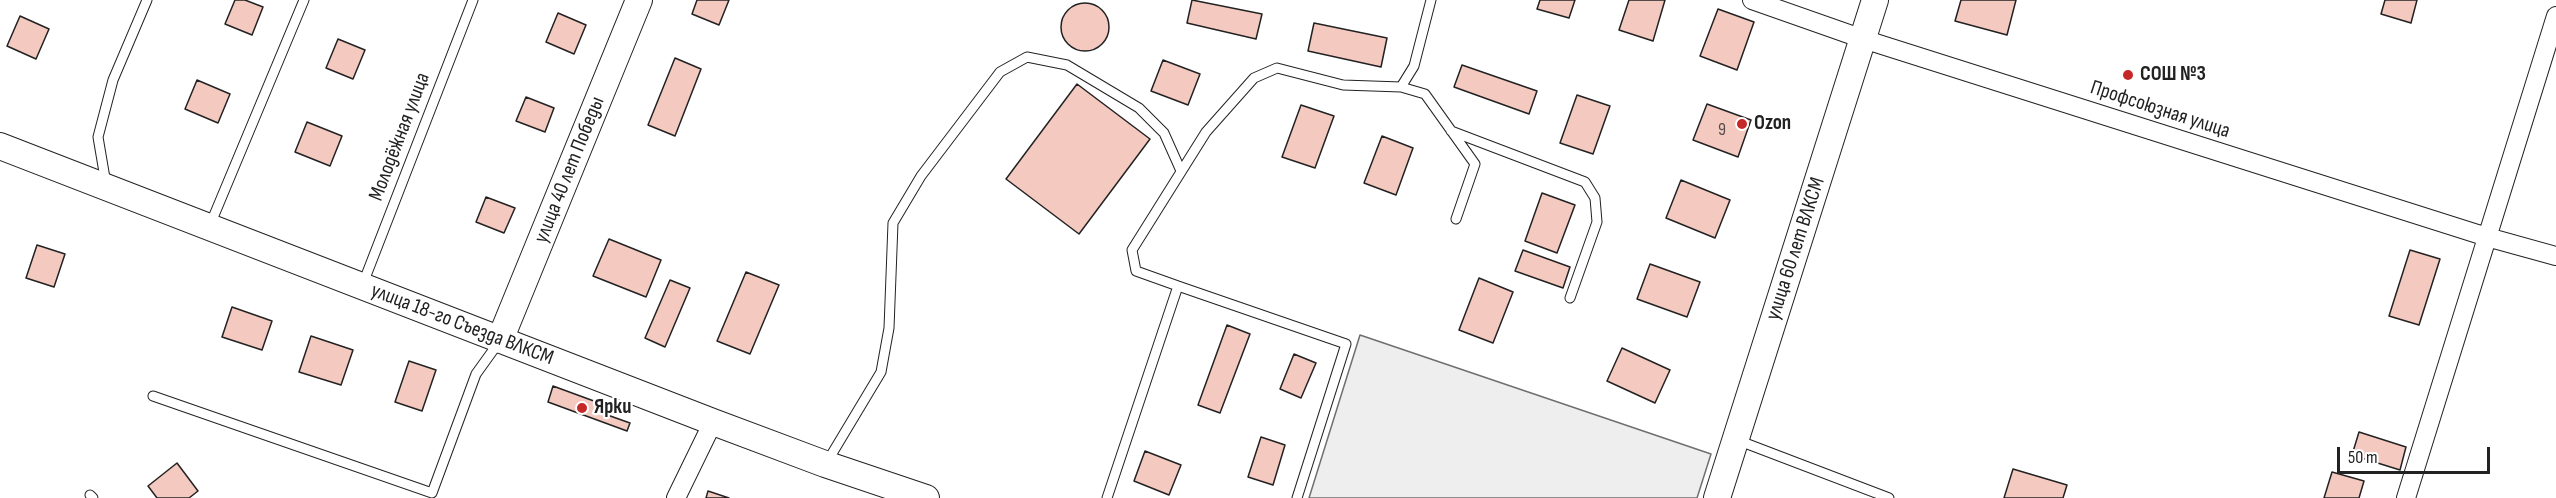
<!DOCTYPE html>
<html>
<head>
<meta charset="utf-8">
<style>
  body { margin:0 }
  #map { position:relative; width:2556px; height:498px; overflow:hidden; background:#fff; font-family:"Sofia Sans Condensed",sans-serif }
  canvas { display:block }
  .scale { position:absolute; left:2337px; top:447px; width:153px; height:27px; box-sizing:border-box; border:3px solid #222; border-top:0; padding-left:8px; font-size:18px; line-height:21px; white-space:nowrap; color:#222; -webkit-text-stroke:4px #fff; paint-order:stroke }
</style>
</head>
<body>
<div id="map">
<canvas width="2556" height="498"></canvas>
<div class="scale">50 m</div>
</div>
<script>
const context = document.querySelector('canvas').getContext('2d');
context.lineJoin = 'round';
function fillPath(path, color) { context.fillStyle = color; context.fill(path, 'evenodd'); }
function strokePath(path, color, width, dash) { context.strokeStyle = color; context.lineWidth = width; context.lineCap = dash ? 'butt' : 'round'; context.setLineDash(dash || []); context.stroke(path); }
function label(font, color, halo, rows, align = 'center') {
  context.font = font + ' "Sofia Sans Condensed",sans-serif'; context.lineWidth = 4.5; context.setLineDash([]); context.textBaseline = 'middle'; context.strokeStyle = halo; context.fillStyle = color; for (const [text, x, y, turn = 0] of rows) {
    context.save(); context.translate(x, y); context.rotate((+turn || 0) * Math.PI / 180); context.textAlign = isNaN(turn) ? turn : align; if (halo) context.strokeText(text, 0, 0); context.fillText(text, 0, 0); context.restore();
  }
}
const green = new Path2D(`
  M1360 335 1711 454 1697 498H1309Z`);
fillPath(green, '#eee');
strokePath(green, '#6f6f6f', 1.5);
const building = new Path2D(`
  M235 0H245L263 7 252 35 225 24Z
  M697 0H729L719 25 692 14Z
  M1192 0 1262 14 1256 39 1187 23Z
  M1540 0H1575L1569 18 1537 9Z
  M1629 0H1665L1653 41 1619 30Z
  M1961 0H2016L2007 35 1955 21Z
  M2385 0H2417L2411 23 2381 14Z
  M1061 27a24 24 0 1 1 48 0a24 24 0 1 1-48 0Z
  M1718 9 1754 22 1737 70 1700 56Z
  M558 13 586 25 574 54 546 42Z
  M20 16 49 29 36 59 7 46Z
  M1314 23 1387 38 1381 67 1308 51Z
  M338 39 365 50 353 79 326 68Z
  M675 58 701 69 675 136 648 125Z
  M1163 60 1200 74 1188 105 1151 91Z
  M1462 65 1537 91 1529 114 1454 87Z
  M197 80 230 94 218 123 185 109Z
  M1077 84 1150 139 1079 234 1006 179Z
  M1577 95 1610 106 1593 154 1560 143Z
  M526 97 554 108 545 132 516 121Z
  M1707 104 1751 120 1738 157 1693 140Z
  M1301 105 1334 116 1315 168 1282 157Z
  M307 122 342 136 330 166 295 152Z
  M1382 136 1413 148 1396 195 1364 183Z
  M1681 180 1730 200 1715 238 1666 218Z
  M1542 193 1575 205 1557 253 1525 241Z
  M486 197 515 208 504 233 476 222Z
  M609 239 661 260 646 297 593 276Z
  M37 245 65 254 54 287 26 278Z
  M1523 250 1570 267 1563 288 1515 271Z
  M2410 250 2440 259 2419 325 2389 316Z
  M1650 264 1700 282 1687 317 1637 299Z
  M746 272 779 285 750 354 717 341Z
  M1479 278 1513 292 1493 343 1459 330Z
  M670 280 690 288 665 347 645 338Z
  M232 307 272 321 262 350 222 337Z
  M1227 325 1250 334 1220 413 1198 405Z
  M311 336 353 350 341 385 299 372Z
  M1622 348 1670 370 1655 403 1607 381Z
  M1294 354 1316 363 1301 398 1280 389Z
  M409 361 436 370 422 411 395 402Z
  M553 386 602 404 599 412 630 423 627 431 548 402Z
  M2359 432 2406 447 2400 470 2352 455Z
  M1261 437 1285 445 1273 485 1248 477Z
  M1145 451 1181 465 1169 495 1134 481Z
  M177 463 198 491 189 498H157L148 486Z
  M2013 469 2067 485 2063 498H2004Z
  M2332 472 2364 481 2359 498H2324Z
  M708 491 729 498H706Z`);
fillPath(building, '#f3c9c0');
strokePath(building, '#222', 1.5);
const lane = new Path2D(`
  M1401 87 1425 94 1475 164 1456 219
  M1451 131 1585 182 1595 198 1597 222 1570 298
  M106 184 98 137 113 80 147 0
  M210 225 304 0
  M362 286 473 0
  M1178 286 1136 271 1132 250 1206 132 1254 78 1277 68 1343 85 1401 87 1414 66 1431 0
  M153 396 432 493 476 374 499 342
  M1737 440 1889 498
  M827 462 881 372 889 328 893 223 921 176 1000 72 1027 57 1067 65 1139 108 1164 133 1181 171
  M90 495 93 498
  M1107 498 1178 286 1346 344 1297 498`);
const street = new Path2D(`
  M1752 0 1863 39 2487 237 2556 256
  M676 498 713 422
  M2406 498 2556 16`);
const secondary = new Path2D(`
  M0 146 713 422 825 464 926 498
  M500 340 639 0
  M1717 498 1875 0`);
strokePath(lane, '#222', 11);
strokePath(street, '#222', 20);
strokePath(secondary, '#222', 28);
strokePath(lane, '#fff', 9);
strokePath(street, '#fff', 18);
strokePath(secondary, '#fff', 26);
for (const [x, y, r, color] of [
  [2128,75,6,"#c62828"],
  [1742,124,6,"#c62828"],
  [582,408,6,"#c62828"]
]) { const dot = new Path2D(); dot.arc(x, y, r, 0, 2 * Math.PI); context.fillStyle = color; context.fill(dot); strokePath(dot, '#fff', 2); }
label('18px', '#564c4a', null, [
  ["9",1722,130]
]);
label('bold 21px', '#222', '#fff', [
  ["СОШ №3",2140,75],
  ["Ozon",1754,124],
  ["Ярки",594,408]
], 'left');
label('21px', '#222', '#fff', [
  ["Профсоюзная улица",2160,110,18],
  ["Молодёжная улица",400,137,-69],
  ["улица 40 лет Победы",570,170,-68],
  ["улица 60 лет ВЛКСМ",1796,249,-72],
  ["улица 18-го Съезда ВЛКСМ",462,325,21]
]);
</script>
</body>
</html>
